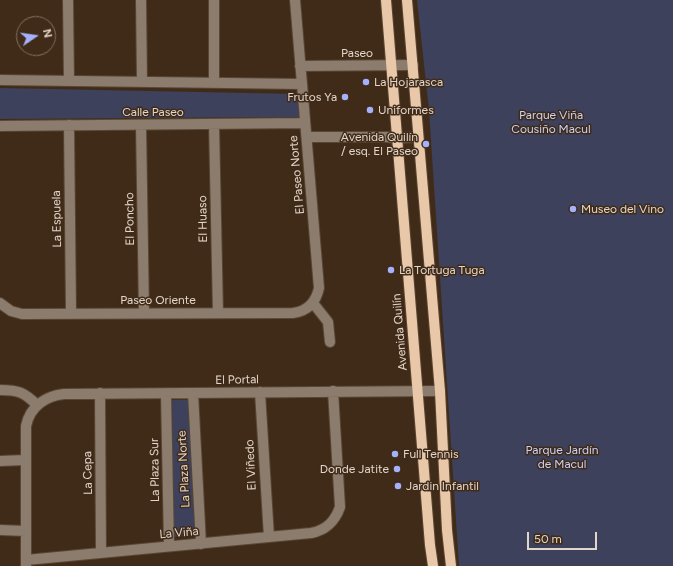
<!DOCTYPE html>
<html>
<head>
<meta charset="utf-8">
<style>
  body { margin:0 }
  #map { position:relative; width:673px; height:566px; overflow:hidden; background:#402b18; font-family:Figtree,sans-serif }
  canvas { display:block }
  .north { position:absolute; left:16px; top:16px; width:40px; height:40px; box-sizing:border-box; background:#402b18; border:1px solid #816f5f; border-radius:50%; rotate:77deg; font-size:11px; font-weight:700; line-height:16px; text-align:center; color:#e3d5ca }
  .north::after { content:''; display:block; margin:auto; width:14px; height:18px; background:#a6b1fc; clip-path:polygon(50% 0,100% 100%,50% 72%,0 100%) }
  .scale { position:absolute; left:527px; top:532px; width:70px; height:18px; box-sizing:border-box; border:2px solid #e3d5ca; border-top:0; padding-left:5px; font-size:12px; line-height:14px; white-space:nowrap; color:#e3d5ca; -webkit-text-stroke:3px #402b18; paint-order:stroke }
</style>
</head>
<body>
<div id="map">
<canvas width="673" height="566"></canvas>
<div class="north">N</div>
<div class="scale">50 m</div>
</div>
<script>
const context = document.querySelector('canvas').getContext('2d');
context.lineJoin = 'round';
function fillPath(path, color) { context.fillStyle = color; context.fill(path, 'evenodd'); }
function strokePath(path, color, width, dash) { context.strokeStyle = color; context.lineWidth = width; context.lineCap = dash ? 'butt' : 'round'; context.setLineDash(dash || []); context.stroke(path); }
function label(font, color, halo, rows, align = 'center') {
  context.font = font + ' Figtree,sans-serif'; context.lineWidth = 3; context.setLineDash([]); context.textBaseline = 'middle'; context.strokeStyle = halo; context.fillStyle = color; for (const [text, x, y, turn = 0] of rows) {
    context.save(); context.translate(x, y); context.rotate((+turn || 0) * Math.PI / 180); context.textAlign = isNaN(turn) ? turn : align; if (halo) context.strokeText(text, 0, 0); context.fillText(text, 0, 0); context.restore();
  }
}
fillPath(new Path2D(`
  M417 0H673V566H459L429 110Z
  M0 88 297 94 299 117 0 119Z
  M172 400H188L195 535 174 537Z`), '#3d415c');
const minor = new Path2D(`
  M68 0 69 81
  M141 0 142 82
  M214 0V83
  M300 66 413 65
  M0 80 302 84
  M214 124 218 313
  M69 125 71 313
  M141 125 144 313
  M0 126 305 123
  M307 137H387L397 138 418 137
  M0 303 11 311 22 314 293 313C308 311 316 302 319 288L295 0
  M313 303 328 322 330 342
  M0 390C18 390 24 392 37 405
  M260 392 269 537
  M100 393 101 553
  M193 393 201 544
  M166 394 169 546
  M0 461 25 460
  M0 530 26 531
  M26 560 311 533C327 530 335 521 340 507L333 391
  M26 566V426C30 406 46 396 64 394L440 391`);
const major = new Path2D(`
  M386 0 430 545 433 566
  M407 0 440 391 447 530 451 566`);
strokePath(minor, '#5a4634', 12);
strokePath(major, '#5a4634', 12);
strokePath(minor, '#8c7c6d', 10);
strokePath(major, '#e9c7a9', 10);
for (const [x, y, r, color] of [
  [366,82,4,"#a6b1fc"],
  [345,97,4,"#a6b1fc"],
  [370,110,4,"#a6b1fc"],
  [426,144,4,"#a6b1fc"],
  [573,209,4,"#a6b1fc"],
  [391,270,4,"#a6b1fc"],
  [395,454,4,"#a6b1fc"],
  [397,469,4,"#a6b1fc"],
  [398,486,4,"#a6b1fc"]
]) { const dot = new Path2D(); dot.arc(x, y, r, 0, 2 * Math.PI); context.fillStyle = color; context.fill(dot); strokePath(dot, '#402b18', 1.5); }
label('12px', '#e3d5ca', '#402b18', [
  ["Paseo",357,53],
  ["Calle Paseo",153,112],
  ["El Paseo Norte",297,175,-95],
  ["La Espuela",57,219,-91],
  ["El Poncho",130,219,-91],
  ["El Huaso",203,219,-91],
  ["Paseo Oriente",158,300],
  ["Avenida Quilín",400,332,-95],
  ["El Portal",237,380,-1],
  ["El Viñedo",251,465,-93],
  ["La Plaza Norte",184,469,-93],
  ["La Plaza Sur",155,470,-91],
  ["La Cepa",88,473,-91],
  ["La Viña",179,533,-5]
]);
label('12px', '#e3d5ca', '#402b18', [
  ["La Hojarasca",374,82],
  ["Frutos Ya",337,97,"right"],
  ["Uniformes",378,110],
  ["Avenida Quilín",418,137,"right"],
  ["/ esq. El Paseo",418,151,"right"],
  ["Museo del Vino",581,209],
  ["La Tortuga Tuga",399,270],
  ["Full Tennis",403,454],
  ["Donde Jatite",389,469,"right"],
  ["Jardin Infantil",406,486]
], 'left');
label('12px', '#c9d1fa', '#402b18', [
  ["Parque Viña",551,115],
  ["Cousiño Macul",551,129],
  ["Parque Jardín",562,450],
  ["de Macul",562,464]
]);
</script>
</body>
</html>
